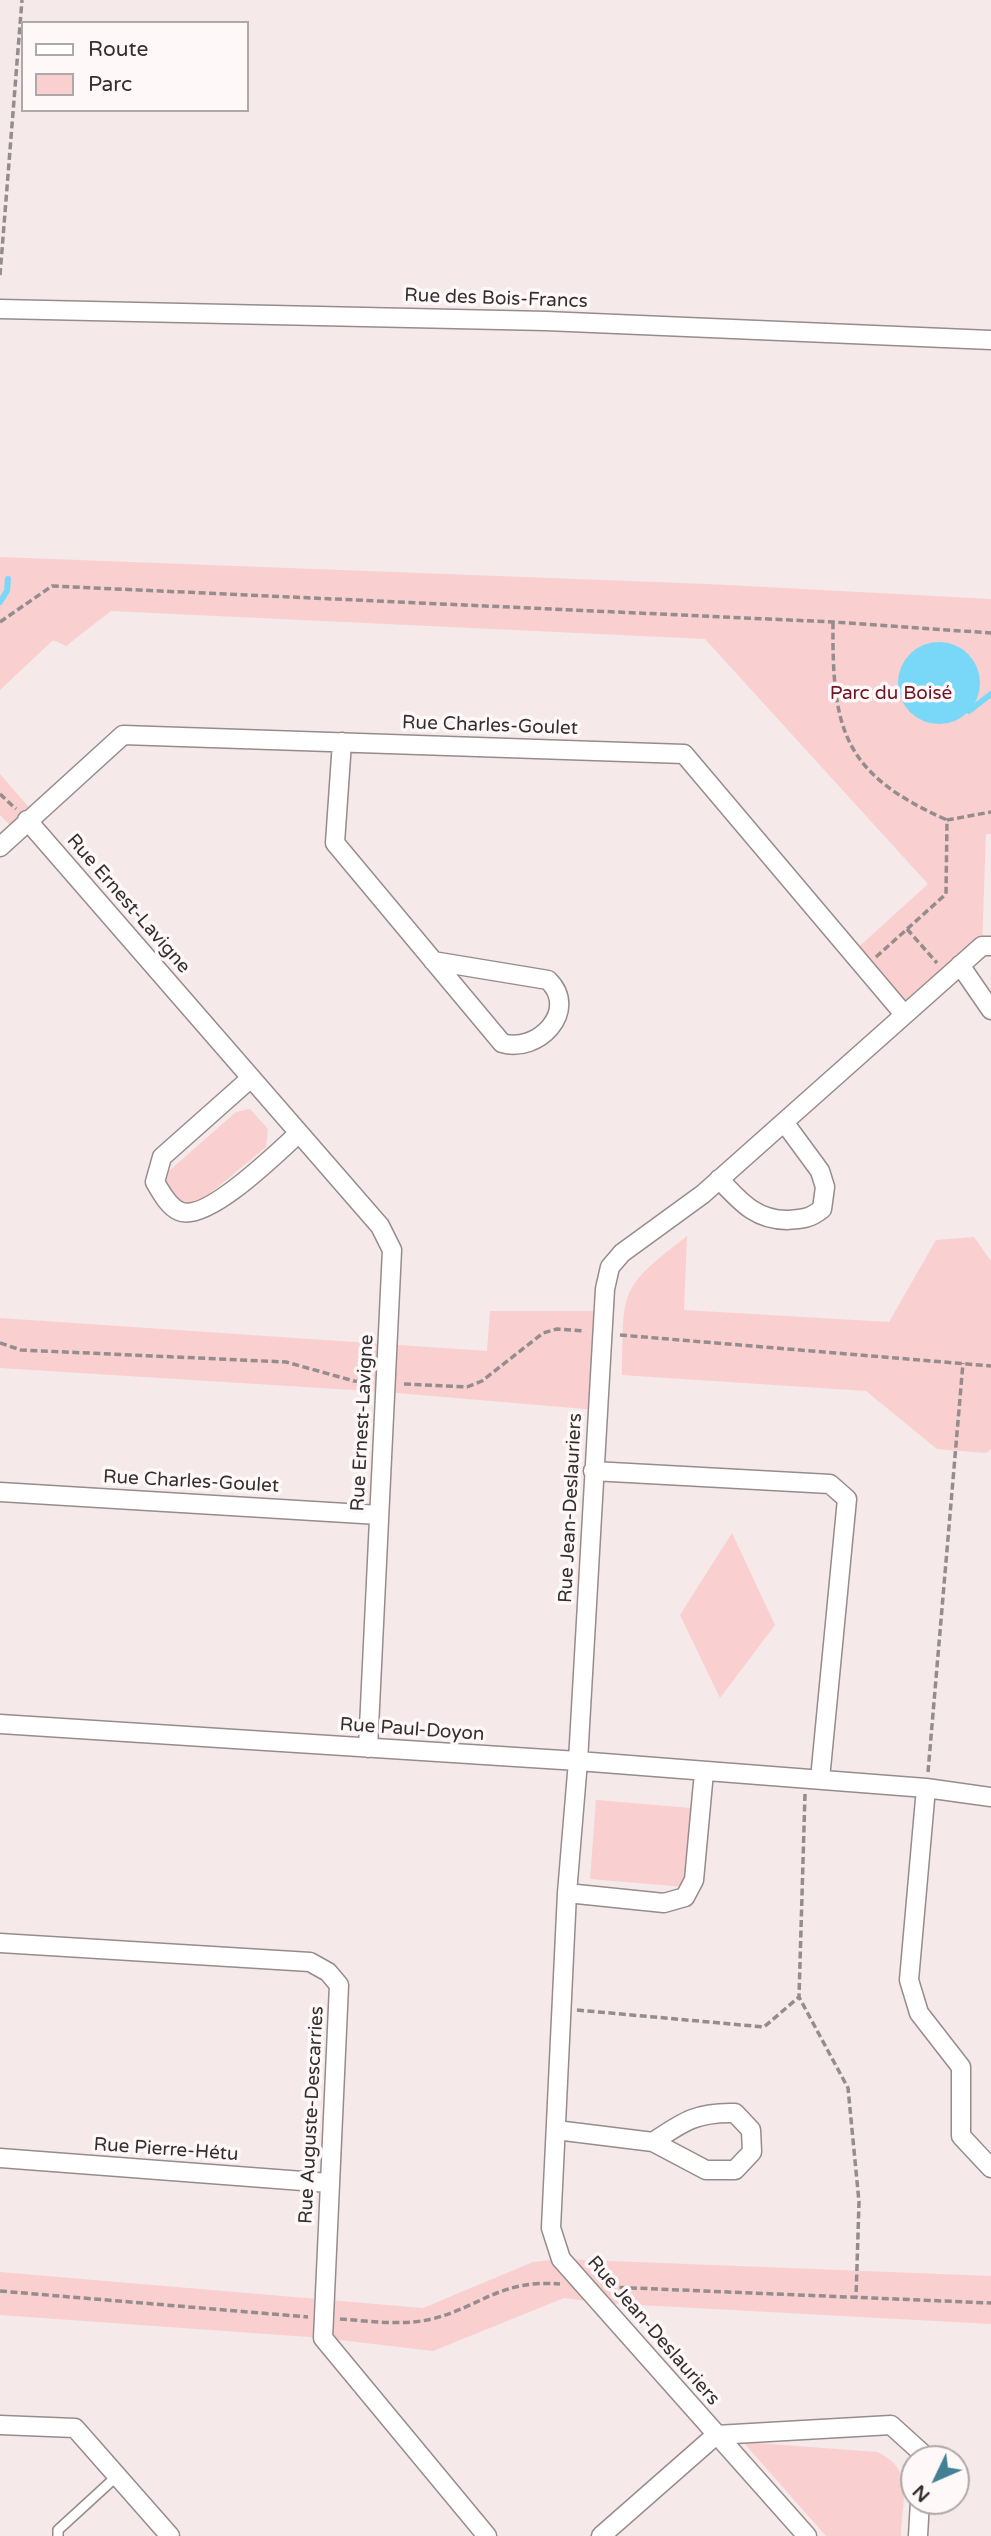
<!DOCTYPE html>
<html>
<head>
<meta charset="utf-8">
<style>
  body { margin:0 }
  #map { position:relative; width:991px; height:2536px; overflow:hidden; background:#f5e9e9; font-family:"Varela Round",sans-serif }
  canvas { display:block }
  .legend { position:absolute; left:21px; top:21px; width:228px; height:91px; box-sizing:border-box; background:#fff8f8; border:2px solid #aea8a8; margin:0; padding:9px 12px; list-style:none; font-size:21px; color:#343030 }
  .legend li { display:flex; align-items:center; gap:14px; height:35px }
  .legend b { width:35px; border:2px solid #aea8a8 }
  .north { position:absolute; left:900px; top:2445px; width:70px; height:70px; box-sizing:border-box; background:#fff8f8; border:2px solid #aea8a8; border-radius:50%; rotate:226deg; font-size:19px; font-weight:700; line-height:28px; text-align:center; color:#343030 }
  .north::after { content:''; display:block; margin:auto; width:24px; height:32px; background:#428195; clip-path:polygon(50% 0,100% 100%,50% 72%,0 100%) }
</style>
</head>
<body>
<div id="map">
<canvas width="991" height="2536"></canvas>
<ul class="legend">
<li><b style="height:9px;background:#fff"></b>Route</li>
<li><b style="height:19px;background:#facfcf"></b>Parc</li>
</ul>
<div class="north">N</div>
</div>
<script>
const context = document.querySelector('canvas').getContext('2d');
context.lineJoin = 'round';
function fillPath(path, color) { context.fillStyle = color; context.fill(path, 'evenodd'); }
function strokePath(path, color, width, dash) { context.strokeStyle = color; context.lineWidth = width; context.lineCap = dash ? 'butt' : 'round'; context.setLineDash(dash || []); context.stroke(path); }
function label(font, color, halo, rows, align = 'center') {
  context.font = font + ' "Varela Round",sans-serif'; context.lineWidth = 7; context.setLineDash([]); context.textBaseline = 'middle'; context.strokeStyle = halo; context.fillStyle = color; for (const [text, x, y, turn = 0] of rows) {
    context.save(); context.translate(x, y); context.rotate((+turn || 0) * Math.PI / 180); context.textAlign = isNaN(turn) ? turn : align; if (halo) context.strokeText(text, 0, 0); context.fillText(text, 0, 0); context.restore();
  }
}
fillPath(new Path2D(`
  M0 557 708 584 991 599V834H986L982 946 903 1013 852 953 928 884 705 639 111 611 66 646 53 640 0 690Z
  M0 774 32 811 13 828 0 815Z
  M250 1109 268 1129 266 1147 202 1200C184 1209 178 1199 165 1186L169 1171 236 1112Z
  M687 1236 684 1310 889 1322 936 1240 974 1237 991 1261V1449L986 1453 937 1449 866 1391 622 1375C624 1290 617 1290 687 1236Z
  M490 1311H603L597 1410 385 1392 0 1368V1318L487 1351Z
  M732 1533 775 1625 720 1698 680 1615Z
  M596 1800 691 1808 685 1887 590 1879Z
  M561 2259 991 2276V2324L602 2303 564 2298 433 2351 323 2338 0 2315V2272L423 2308 533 2262Z
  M743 2442 877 2452C915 2469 902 2500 901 2536H826Z`), '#facfcf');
fillPath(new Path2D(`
  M898 683a41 41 0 1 1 82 0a41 41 0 1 1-82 0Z`), '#79d8f7');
strokePath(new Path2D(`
  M0 602 7 591 8 579
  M969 711 991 694`), '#79d8f7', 6);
const lane = new Path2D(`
  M58 2536V2530L117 2476`);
const street = new Path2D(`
  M0 309 546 321 991 340
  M342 742 335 843 502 1043C537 1054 580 1011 548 980L433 961
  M27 820 380 1226 392 1250 368 1748
  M0 847 123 735 684 754 903 1013
  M960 965 991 1010
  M251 1078 162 1157 155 1182C161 1192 168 1206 179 1211 206 1224 278 1152 299 1133
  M719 1179C740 1201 755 1220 787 1220 803 1219 809 1219 822 1209L825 1187 820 1171 784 1122
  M593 1471 830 1484 847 1499 820 1779
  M0 1492 379 1515
  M0 1724 578 1761 926 1788 991 1797
  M926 1788 909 1980 919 2013 961 2067V2136L991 2168
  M567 1893 664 1903 685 1897 694 1880 704 1772
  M0 1943 310 1962 328 1972 339 1985 323 2338 487 2536
  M556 2130 653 2142 706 2170H735L752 2152 751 2130 735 2113C697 2112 684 2121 653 2142
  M0 2158 329 2183
  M0 2425 75 2428 170 2536
  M601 2536 716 2435 891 2425 923 2454 922 2459
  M807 2536 561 2259 551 2228 567 1893 578 1761 605 1289 610 1267 622 1253 703 1194 982 946H991
  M918 2536 920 2501`);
strokePath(lane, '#968c8c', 12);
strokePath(street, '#968c8c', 21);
strokePath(new Path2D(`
  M0 275 22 0
  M0 622 52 586 833 622 991 633
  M833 622C832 730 843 774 947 820
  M0 794 16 809
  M907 929 937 963
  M876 957 946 894 947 820 991 812
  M620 1335 991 1366
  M0 1343 21 1350 286 1362 354 1381 368 1382
  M404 1384 467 1387 482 1381 543 1333 557 1329 584 1331
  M928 1772 963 1363
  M805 1794 799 1997 848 2088 859 2202 856 2298
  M577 2010 764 2027 799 1997
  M609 2287 991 2303
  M0 2291 308 2317
  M340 2319C370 2321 402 2326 432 2319 482 2306 501 2279 560 2284`), '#958d8d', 3.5, [7, 3.5]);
strokePath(lane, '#fff', 9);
strokePath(street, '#fff', 18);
label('19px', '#343030', '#fff8f8', [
  ["Rue des Bois-Francs",496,299,2],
  ["Rue Charles-Goulet",490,726,2],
  ["Rue Ernest-Lavigne",128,904,49],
  ["Rue Ernest-Lavigne",363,1423,-87],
  ["Rue Charles-Goulet",191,1482,3],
  ["Rue Jean-Deslauriers",571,1508,-87],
  ["Rue Paul-Doyon",412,1730,4],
  ["Rue Auguste-Descarries",312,2115,-87],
  ["Rue Pierre-Hétu",166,2150,4],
  ["Rue Jean-Deslauriers",653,2331,49]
]);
label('19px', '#6e1423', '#fff8f8', [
  ["Parc du Boisé",891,694]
]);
</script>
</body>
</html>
